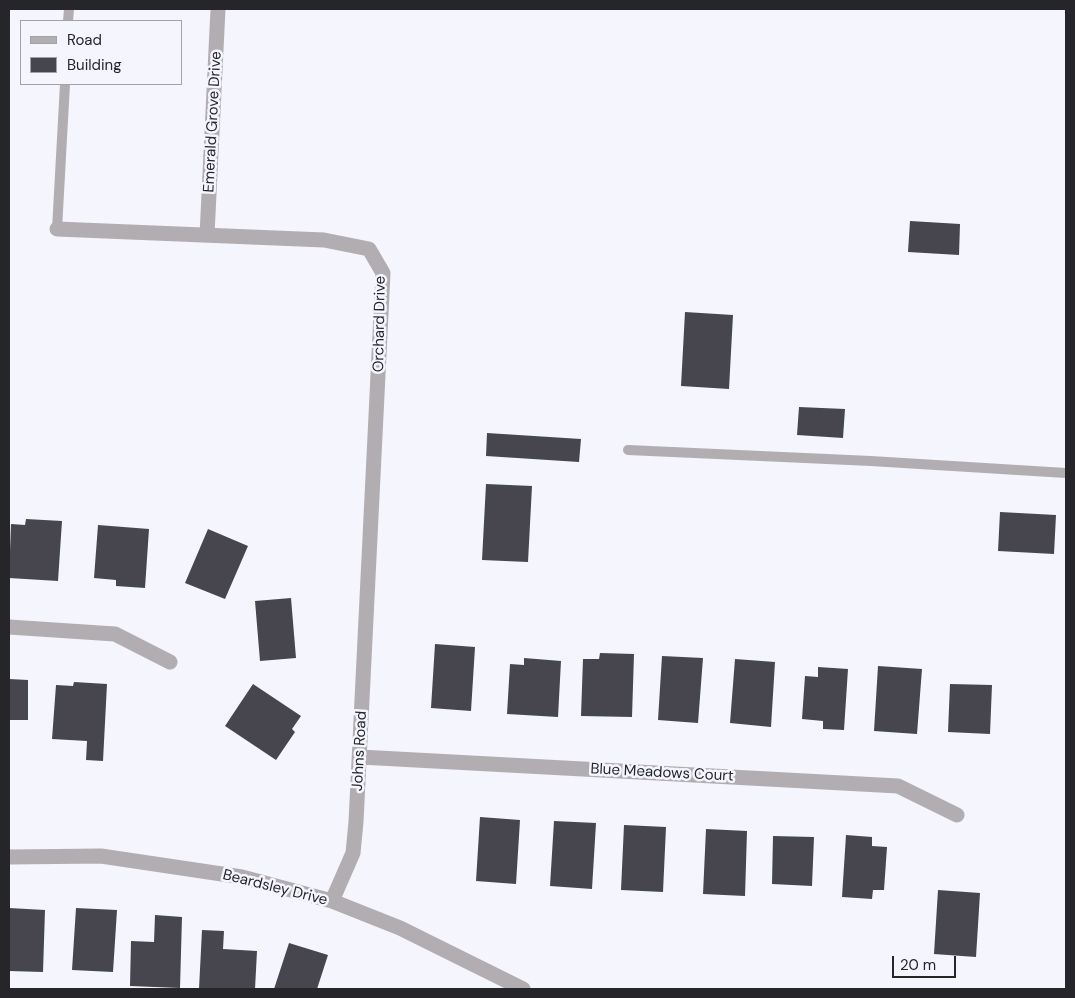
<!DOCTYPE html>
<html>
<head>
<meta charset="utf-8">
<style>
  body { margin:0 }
  #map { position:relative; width:1075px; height:998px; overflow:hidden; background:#f5f5fe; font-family:"DM Sans",sans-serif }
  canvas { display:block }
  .frame { position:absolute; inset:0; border:10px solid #26262a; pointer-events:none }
  .legend { position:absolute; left:20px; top:20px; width:162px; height:65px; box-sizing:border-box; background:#f5f5fe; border:1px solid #a2a2a9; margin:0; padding:6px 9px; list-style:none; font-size:15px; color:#26262a }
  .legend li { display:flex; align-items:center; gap:10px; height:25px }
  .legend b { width:25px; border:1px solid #a2a2a9 }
  .scale { position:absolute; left:892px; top:956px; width:64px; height:22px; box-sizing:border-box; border:2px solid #26262a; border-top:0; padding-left:6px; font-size:15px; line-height:18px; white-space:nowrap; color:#26262a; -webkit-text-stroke:4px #f5f5fe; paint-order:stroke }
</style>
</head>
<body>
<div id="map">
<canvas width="1075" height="998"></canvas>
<div class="frame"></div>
<ul class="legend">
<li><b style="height:6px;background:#b2adb0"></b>Road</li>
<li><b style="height:14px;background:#47464f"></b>Building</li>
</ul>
<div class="scale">20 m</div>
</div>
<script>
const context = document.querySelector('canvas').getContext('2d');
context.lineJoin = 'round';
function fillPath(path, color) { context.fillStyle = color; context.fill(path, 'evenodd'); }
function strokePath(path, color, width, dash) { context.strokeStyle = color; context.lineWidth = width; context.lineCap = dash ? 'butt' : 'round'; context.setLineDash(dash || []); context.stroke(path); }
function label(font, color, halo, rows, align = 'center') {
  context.font = font + ' "DM Sans",sans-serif'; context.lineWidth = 5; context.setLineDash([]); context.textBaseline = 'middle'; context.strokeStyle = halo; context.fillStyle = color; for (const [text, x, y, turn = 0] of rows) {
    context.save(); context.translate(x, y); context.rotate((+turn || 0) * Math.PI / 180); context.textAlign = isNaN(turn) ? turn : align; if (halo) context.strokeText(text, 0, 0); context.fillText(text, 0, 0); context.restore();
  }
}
fillPath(new Path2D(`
  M910 221 960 224 959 255 908 252Z
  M685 312 733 315 729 389 681 386Z
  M799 407 845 409 843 438 797 435Z
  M487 433 581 439 579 462 486 456Z
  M486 484 532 486 528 562 482 560Z
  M1000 512 1056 515 1054 554 998 551Z
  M26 519 62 521 58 581 9 578 11 524 25 525Z
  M98 525 149 529 145 588 116 586V580L94 578Z
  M208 529 248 546 225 599 185 583Z
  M291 598 296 658 260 661 255 601Z
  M435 644 475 647 471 711 431 708Z
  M600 653 634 654 632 717 581 716 583 659H599Z
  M662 656 703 658 698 723 658 720Z
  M524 658 561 661 558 717 507 714 510 664 524 665Z
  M735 659 775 662 771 727 730 723Z
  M878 666 922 669 917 734 874 731Z
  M818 667 848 669 844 730 823 729V721L802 719 805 676 818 677Z
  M9 679 28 680V720H9Z
  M74 682 107 684 103 761 86 760 87 741 52 739 56 685 73 686Z
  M253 684 301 716 292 729 295 732 276 760 225 726Z
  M950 684 992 685 990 734 948 732Z
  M480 817 520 820 516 884 476 881Z
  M554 821 596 823 592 889 550 886Z
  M624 825 666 827 663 892 621 890Z
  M706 829 747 831 745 896 703 894Z
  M846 835 872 837V846L887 847 884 890H873L872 899 842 897Z
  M773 836 814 837 812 886 772 884Z
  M938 890 980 893 976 957 934 954Z
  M9 908 45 910 43 972 9 971Z
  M76 908 117 910 113 972 72 970Z
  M155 915 182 917 180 988 130 986 131 941 154 942Z
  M202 930 224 931 223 949 257 951 255 989H199Z
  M289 943 328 955 317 989H274Z`), '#47464f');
strokePath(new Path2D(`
  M68 21 69 9
  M57 229 65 84
  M628 450 871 461 1066 473`), '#b2adb0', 10);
strokePath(new Path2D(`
  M57 229 324 240 369 249 383 273 356 822 353 853 332 901
  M207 235 218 9
  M9 627 115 634 170 662
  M360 757 898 786 957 815
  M9 857 101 856 242 877 332 901 400 928 523 989`), '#b2adb0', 15);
label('15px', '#26262a', '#f5f5fe', [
  ["Emerald Grove Drive",213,122,-87],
  ["Orchard Drive",380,324,-89],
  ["Johns Road",360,751,-87],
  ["Blue Meadows Court",662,773,3],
  ["Beardsley Drive",275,888,14]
]);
</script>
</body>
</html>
